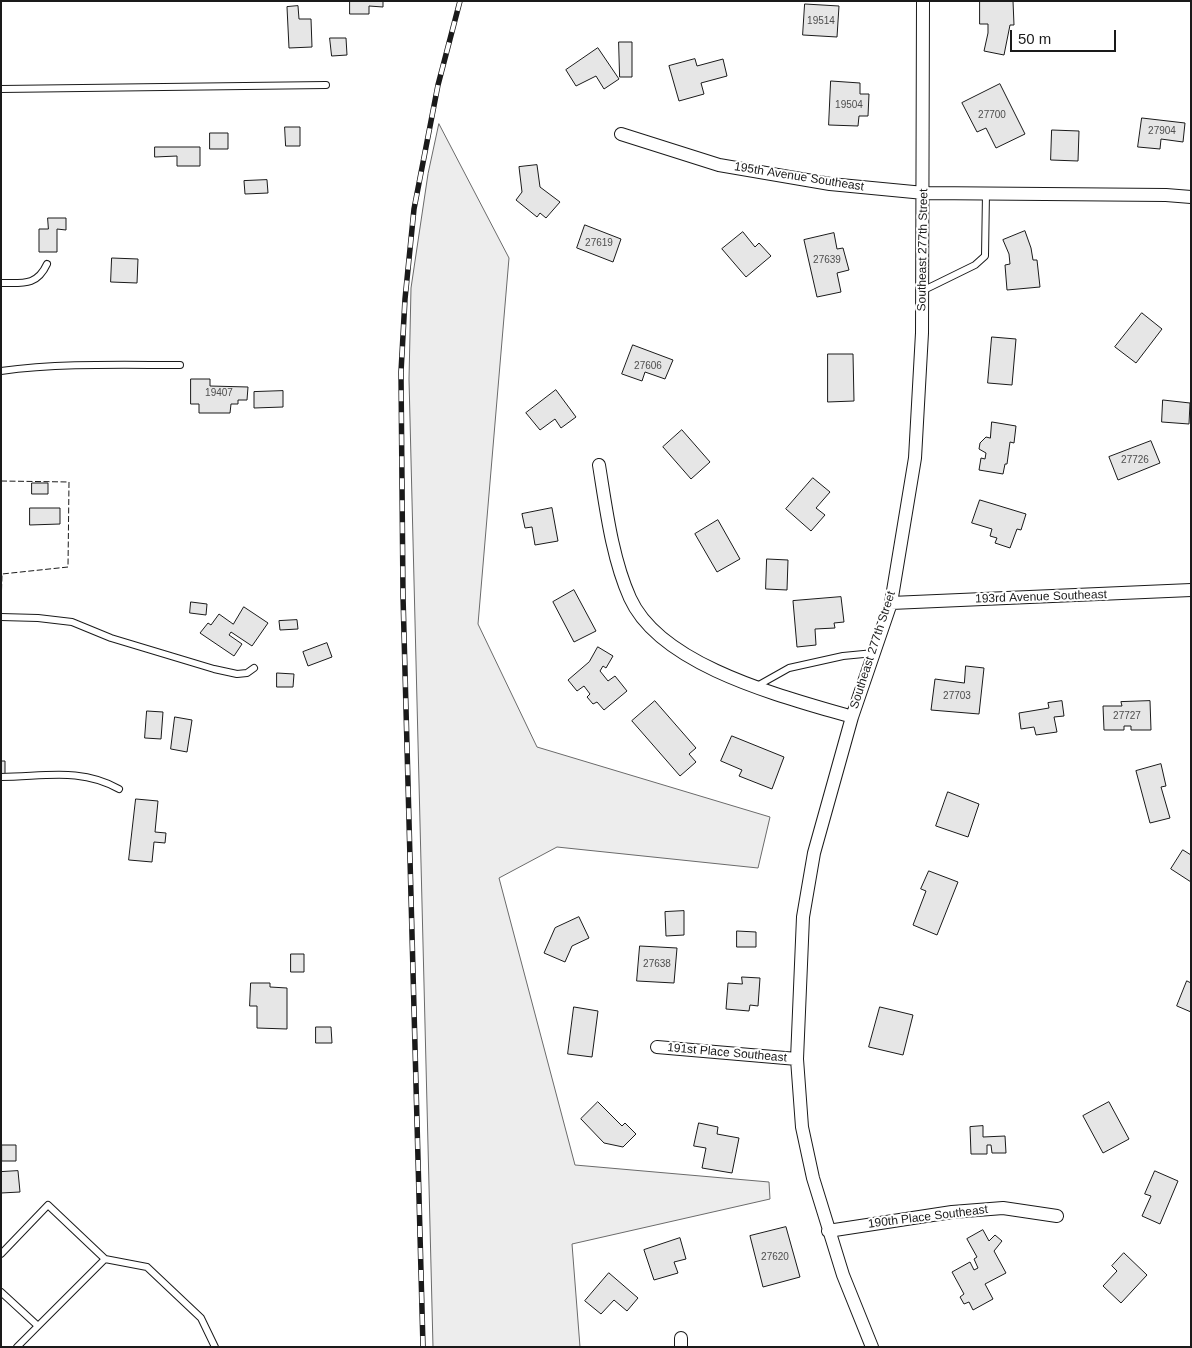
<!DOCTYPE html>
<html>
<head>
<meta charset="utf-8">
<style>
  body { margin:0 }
  #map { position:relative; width:1192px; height:1348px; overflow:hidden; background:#fff; font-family:Arial,sans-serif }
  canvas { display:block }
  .frame { position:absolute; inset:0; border:2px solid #1a1a1a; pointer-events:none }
  .scale { position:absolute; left:1010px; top:30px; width:106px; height:22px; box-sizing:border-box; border:2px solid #1a1a1a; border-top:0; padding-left:6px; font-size:15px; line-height:18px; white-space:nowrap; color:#1a1a1a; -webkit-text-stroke:4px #fff; paint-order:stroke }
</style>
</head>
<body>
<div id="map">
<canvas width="1192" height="1348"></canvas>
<div class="frame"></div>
<div class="scale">50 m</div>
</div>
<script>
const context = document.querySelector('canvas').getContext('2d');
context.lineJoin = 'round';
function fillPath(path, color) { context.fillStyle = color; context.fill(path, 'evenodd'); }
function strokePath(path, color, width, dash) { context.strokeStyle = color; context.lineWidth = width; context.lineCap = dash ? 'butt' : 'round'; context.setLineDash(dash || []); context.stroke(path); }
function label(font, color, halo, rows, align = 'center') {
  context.font = font + ' Arial,sans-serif'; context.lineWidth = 4; context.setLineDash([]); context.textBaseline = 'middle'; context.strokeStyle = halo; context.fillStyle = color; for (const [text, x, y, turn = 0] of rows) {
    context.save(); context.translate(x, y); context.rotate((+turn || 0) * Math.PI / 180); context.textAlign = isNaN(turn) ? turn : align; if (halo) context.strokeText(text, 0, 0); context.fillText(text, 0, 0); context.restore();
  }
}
const built = new Path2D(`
  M439 124 509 258 478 624 537 747 770 817 758 868 557 847 499 878 575 1165 769 1182 770 1199 572 1244 580 1347H433L409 379 411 288 428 174Z`);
fillPath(built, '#ededed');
strokePath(built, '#6a6a6a', 1);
const building = new Path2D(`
  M350 1H383V7L369 6V14H350Z
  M980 1H1013L1014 25H1010L1004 55 984 51 988 33V24H980Z
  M805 4 839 6 837 37 803 35Z
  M298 6 299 19H311L312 47 289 48 287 7Z
  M330 38H346L347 55 332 56Z
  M619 42H632V77H620Z
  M598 48 619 79 604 89 596 76 576 86 566 70Z
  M695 59 697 66 723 59 727 76 701 83 704 94 679 101 669 66Z
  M831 81 860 83V94H869L868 116H859L858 126 829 125Z
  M1000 84 1025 134 996 148 986 128 977 132 962 103Z
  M1142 118 1185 123 1183 142 1161 139 1160 149 1138 147Z
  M285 127H300V146H286Z
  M1052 130 1079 131 1078 161 1051 160Z
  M210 133H228V149H210Z
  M155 147H200V166H177V156L155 157Z
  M537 165 540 187 560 202 546 218 540 213 537 217 516 200 522 192 519 167Z
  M267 180 268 193 245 194 244 181Z
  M48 218H66V230L57 229V252H39V229H48Z
  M585 225 621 239 613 262 577 248Z
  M1025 231 1031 248 1033 260H1037L1040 287 1007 290 1005 265 1010 264 1009 254 1003 240Z
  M743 232 755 247 759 243 771 256 746 277 722 249Z
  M834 233 837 249 843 248 849 270 837 273 841 292 817 297 804 240Z
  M112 258 138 259 137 283 111 282Z
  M1142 313 1162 329 1136 363 1115 347Z
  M992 337 1016 339 1012 385 988 383Z
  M633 345 673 360 665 379 645 372 642 381 622 374Z
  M828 354H853L854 401 828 402Z
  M191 379H210V386L248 387 247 400H238V404H231L230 413H199V404H191Z
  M556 390 576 417 561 428 555 419 540 430 526 413Z
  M283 391V407L254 408V392Z
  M1163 400 1190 403 1189 424 1162 422Z
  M992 422 1016 426 1014 443 1010 442 1007 464H1005L1003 474 979 470 981 458 985 459 986 453 979 449 980 443 986 437 990 438Z
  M682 430 710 462 691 479 663 447Z
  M1151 441 1160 463 1118 480 1109 457Z
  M813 478 830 492 816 508 825 515 811 531 786 509Z
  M32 483H48V494H32Z
  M980 500 1026 514 1021 530 1017 529 1010 548 995 543 997 538 990 536 992 529 972 523Z
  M30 508H60V524L30 525Z
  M552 508 558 541 535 545 532 527 525 528 522 514Z
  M718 520 740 559 717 572 695 534Z
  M767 559 788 560 787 590 766 589Z
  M574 590 596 631 574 642 553 602Z
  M841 597 844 622 834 623 835 628 815 629 816 645 797 647 793 601Z
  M191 602 207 604 206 615 190 613Z
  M244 607 268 623 252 646 231 632 229 635 242 644 234 656 200 633 208 623 211 625 219 614 233 624Z
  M297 620 298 629 280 630 279 621Z
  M327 643 332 657 308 666 303 652Z
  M598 647 613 656 606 668 603 666 600 671 608 681 615 676 627 691 604 710 597 702 593 704 587 697 590 694 584 686 577 691 568 680 589 662Z
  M966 666 984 668 979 714 931 710 935 679 964 683Z
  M277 673 294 674 293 687H277Z
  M655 701 696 748 689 754 696 762 680 776 632 721Z
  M1062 701 1064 716 1054 717 1057 732 1036 735 1034 727 1021 729 1019 713 1049 708 1048 703Z
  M1150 701 1151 730H1131V726H1124V730H1104L1103 706H1122L1121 702Z
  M147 711 163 712 161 739 145 738Z
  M175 717 192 720 187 752 171 749Z
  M732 736 784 757 772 789 739 776 742 770 721 761Z
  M1 761H5V774H1Z
  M1161 764 1166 786 1161 787 1170 818 1150 823 1136 771Z
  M948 792 979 804 968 837 936 826Z
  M136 799 158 801 155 832 166 833 165 843 154 842 152 862 129 860Z
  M1183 850 1191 855V882L1171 869Z
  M929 871 958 882 937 935 913 925 926 891 921 889Z
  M684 911V935L666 936 665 912Z
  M579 917 589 938 572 946 565 962 544 953 555 928Z
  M737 931 756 932V947H737Z
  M640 946 677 948 674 983 637 981Z
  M291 954H304V972H291Z
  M742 977 760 978 758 1006 750 1005 749 1011 726 1009 728 983 742 984Z
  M1187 981 1191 983V1012L1177 1006Z
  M251 983H270V987L287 988V1029L257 1028V1006H250Z
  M574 1007 598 1011 592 1057 568 1054Z
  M880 1007 913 1015 903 1055 869 1047Z
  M316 1027H331L332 1043H316Z
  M598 1102 622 1126 625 1123 636 1134 623 1147 604 1143 581 1119Z
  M1109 1102 1129 1139 1103 1153 1083 1116Z
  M699 1123 718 1127 717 1134 739 1138 732 1173 702 1168 706 1148 694 1146Z
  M983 1126V1137L1005 1136 1006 1153H992L991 1145H987V1154H971L970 1127Z
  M2 1145H16V1161H2Z
  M18 1171 20 1192 1 1193V1172Z
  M1155 1171 1178 1181 1160 1224 1142 1216 1151 1196 1145 1194Z
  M786 1227 800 1277 763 1287 750 1236Z
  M983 1230 989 1241 995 1235 1002 1241 994 1251 1006 1273 985 1284 993 1299 973 1310 969 1302 964 1304 960 1297 964 1294 952 1272 970 1262 974 1270 978 1268 974 1259 977 1257 967 1239Z
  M680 1238 686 1259 674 1262 678 1273 654 1280 644 1250Z
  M1124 1253 1147 1275 1121 1303 1103 1286 1117 1271 1112 1266Z
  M609 1273 638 1298 627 1311 614 1300 601 1314 585 1301Z`);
fillPath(building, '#e6e6e6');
strokePath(building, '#1a1a1a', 1);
const lane = new Path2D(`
  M1 89 326 85
  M1 283C23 283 37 286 47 264
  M922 291 975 265 985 256 986 193
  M1 371C60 363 120 365 180 365
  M1 617 38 618 72 622 111 638 214 669 237 674 247 673 254 668
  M757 686 789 668 843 656 874 653
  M1 777C43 777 80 767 119 789
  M1 1254 48 1205 105 1259 38 1326
  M105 1259 147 1267 201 1318 215 1347
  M1 1292 38 1326 17 1347`);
const street = new Path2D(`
  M621 134 719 165 830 184 924 193 1166 195 1191 197
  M599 465C606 508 612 558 630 598 661 667 785 697 852 717
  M891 603 1191 590
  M657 1047 797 1059
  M828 1231 952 1212 1003 1208 1057 1216
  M681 1338V1347
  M872 1347 843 1275 813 1178 802 1127 797 1059 803 917 814 853 852 717 891 603 915 458 922 333 923 1`);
strokePath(lane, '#1a1a1a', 8);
strokePath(street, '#1a1a1a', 14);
strokePath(lane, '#fff', 6);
strokePath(street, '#fff', 12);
const rail = new Path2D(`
  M423 1347 403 596 401 372 405 299 414 209 438 85 460 1`);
strokePath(rail, '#1a1a1a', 5.5);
strokePath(rail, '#fff', 4, [11]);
strokePath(new Path2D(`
  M1 481 69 482 68 567 2 574 1 608`), '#1a1a1a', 1, [6, 2.5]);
label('10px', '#4d4d4d', null, [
  ["19514",821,21],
  ["19504",849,105],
  ["27700",992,115],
  ["27904",1162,131],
  ["27619",599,243],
  ["27639",827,260],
  ["27606",648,366],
  ["19407",219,393],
  ["27726",1135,460],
  ["27703",957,696],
  ["27727",1127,716],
  ["27638",657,964],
  ["27620",775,1257]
]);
label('12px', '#1a1a1a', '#fff', [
  ["195th Avenue Southeast",799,177,9],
  ["Southeast 277th Street",923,250,-89],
  ["193rd Avenue Southeast",1041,597,-2],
  ["Southeast 277th Street",873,650,-72],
  ["191st Place Southeast",727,1053,5],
  ["190th Place Southeast",928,1217,-7]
]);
</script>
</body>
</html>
